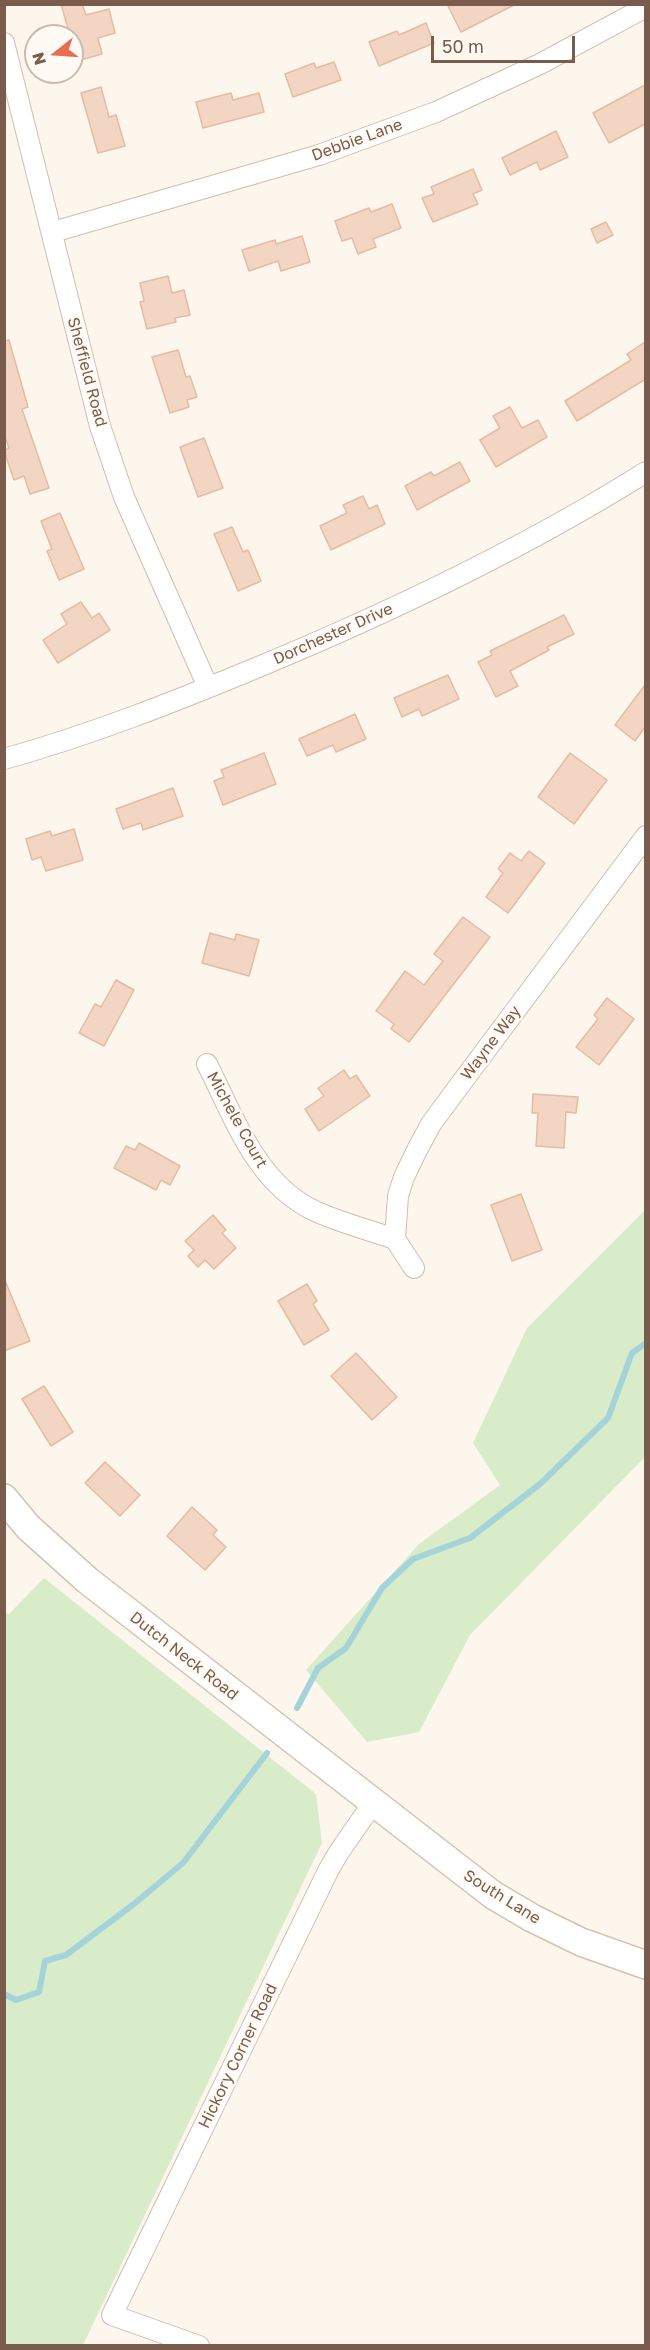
<!DOCTYPE html>
<html>
<head>
<meta charset="utf-8">
<style>
  body { margin:0 }
  #map { position:relative; width:650px; height:2350px; overflow:hidden; background:#fdf6ec; font-family:"Golos Text",sans-serif }
  canvas { display:block }
  .frame { position:absolute; inset:0; border:6px solid #7a5c4d; pointer-events:none }
  .north { position:absolute; left:24px; top:24px; width:60px; height:60px; box-sizing:border-box; background:#fffaf3; border:2px solid #cabbb1; border-radius:50%; rotate:253deg; font-size:16px; font-weight:700; line-height:24px; text-align:center; color:#7a5c4d }
  .north::after { content:''; display:block; margin:auto; width:21px; height:27px; background:#e76f51; clip-path:polygon(50% 0,100% 100%,50% 72%,0 100%) }
  .scale { position:absolute; left:431px; top:36px; width:144px; height:27px; box-sizing:border-box; border:3px solid #7a5c4d; border-top:0; padding-left:8px; font-size:18px; line-height:21px; white-space:nowrap; color:#7a5c4d; -webkit-text-stroke:4px #fffaf3; paint-order:stroke }
</style>
</head>
<body>
<div id="map">
<canvas width="650" height="2350"></canvas>
<div class="frame"></div>
<div class="north">N</div>
<div class="scale">50 m</div>
</div>
<script>
const context = document.querySelector('canvas').getContext('2d');
context.lineJoin = 'round';
function fillPath(path, color) { context.fillStyle = color; context.fill(path, 'evenodd'); }
function strokePath(path, color, width, dash) { context.strokeStyle = color; context.lineWidth = width; context.lineCap = dash ? 'butt' : 'round'; context.setLineDash(dash || []); context.stroke(path); }
function label(font, color, halo, rows, align = 'center') {
  context.font = font + ' "Golos Text",sans-serif'; context.lineWidth = 5; context.setLineDash([]); context.textBaseline = 'middle'; context.strokeStyle = halo; context.fillStyle = color; for (const [text, x, y, turn = 0] of rows) {
    context.save(); context.translate(x, y); context.rotate((+turn || 0) * Math.PI / 180); context.textAlign = isNaN(turn) ? turn : align; if (halo) context.strokeText(text, 0, 0); context.fillText(text, 0, 0); context.restore();
  }
}
fillPath(new Path2D(`
  M645 1207V1457L470 1635 419 1732 367 1742 306 1670 419 1544 500 1485 473 1443 527 1328 644 1211Z
  M44 1578 316 1794 322 1843 83 2345H5V1613L9 1614Z`), '#d8ecc9');
strokePath(new Path2D(`
  M297 1708 318 1668 346 1648 382 1588 413 1559 470 1538 540 1484 608 1418 632 1353 646 1343
  M4 1994 16 2000 39 1992 45 1961 66 1955 134 1904 183 1863 267 1753`), '#a5d3da', 6);
const building = new Path2D(`
  M61 4H82L86 15 109 9 115 33 98 38 102 54 77 61 72 36H70Z
  M447 4H516L461 32Z
  M426 23 434 43 379 66 369 42 397 31 399 35Z
  M334 62 341 80 293 97 285 74 314 63 316 68Z
  M645 85V124L609 143 593 113Z
  M101 87 109 117 116 115 125 146 98 153 81 93Z
  M231 93 233 100 259 93 264 112 203 128 196 102Z
  M556 131 568 157 540 170 537 162 510 175 502 158Z
  M473 169 482 190 473 194 478 204 433 222 422 198 434 194 431 187Z
  M392 204 401 228 373 239 376 247 358 254 352 238 342 241 335 221 369 208 371 212Z
  M606 222 613 235 597 243 591 229Z
  M302 236 310 262 281 271 278 261 249 271 242 250 275 240 276 244Z
  M168 276 172 293 184 290 190 315 175 318 176 322 147 329 140 302 144 301 140 283Z
  M9 340 28 407 22 409 49 488 30 494 24 476 14 480 4 451 9 448 4 435V341Z
  M645 342V382L644 380 577 421 565 401 631 360 627 354Z
  M178 350 186 377 190 376 197 397 187 400 189 407 170 413 152 357Z
  M510 407 522 428 538 420 547 437 496 467 480 440 500 428 493 416Z
  M204 438 223 488 198 497 180 447Z
  M460 462 470 481 417 510 405 486 431 472 434 476Z
  M363 496 369 509 377 505 385 524 331 550 320 526 347 513 343 505Z
  M60 513 84 569 59 580 47 551 52 549 41 521Z
  M232 527 243 552 248 550 261 581 238 591 214 534Z
  M81 602 92 618 99 613 110 630 58 663 43 640 67 624 61 614Z
  M564 615 574 634 547 647 549 650 510 671 518 686 496 697 478 662 492 655 490 651Z
  M448 675 459 699 422 716 419 709 402 717 394 698Z
  M645 685V727L635 741 615 725Z
  M355 714 366 739 336 752 333 745 307 756 299 739Z
  M264 753 276 784 223 805 214 781 224 777 221 770Z
  M570 753 607 780 574 824 538 797Z
  M173 788 183 816 143 830 141 823 123 829 116 809Z
  M74 829 83 860 46 871 41 857 32 860 26 839 50 831 52 836Z
  M529 851 545 863 508 913 486 897 503 873 498 869 510 853 521 861Z
  M463 917 490 937 409 1042 391 1029 394 1024 376 1011 405 971 424 985 443 961 434 954Z
  M210 933 235 940 236 934 259 940 249 976 202 963Z
  M116 980 134 990 104 1046 79 1033 95 1004 101 1007Z
  M607 998 634 1019 599 1065 576 1047 598 1019 594 1015Z
  M344 1070 350 1079 356 1075 370 1096 319 1131 305 1109 324 1096 318 1088Z
  M533 1094 578 1097 576 1113 566 1112 564 1148 536 1146 538 1113H532Z
  M139 1143 180 1166 170 1185 161 1180 156 1190 114 1168 126 1146 135 1150Z
  M521 1194 542 1250 512 1261 491 1205Z
  M213 1215 226 1230 222 1233 236 1248 214 1269 205 1260 198 1267 188 1256 194 1250 185 1241Z
  M4 1278 30 1341 4 1351Z
  M307 1284 317 1301 313 1304 329 1330 304 1345 278 1301Z
  M356 1353 397 1397 372 1420 331 1376Z
  M44 1386 73 1432 51 1446 22 1399Z
  M105 1462 140 1495 120 1516 85 1483Z
  M192 1507 217 1530 213 1535 226 1547 205 1570 167 1536Z`);
fillPath(building, '#f3d5c3');
strokePath(building, '#e6bba3', 1.5);
const street = new Path2D(`
  M4 43 100 426 124 497 208 687
  M53 232 319 155 436 112 540 64 646 7
  M4 759C90 735 174 702 256 668 391 612 523 549 646 472
  M207 1064C235 1119 257 1185 317 1212 342 1223 369 1230 395 1239
  M414 1268 395 1239 398 1196 404 1177 417 1150 431 1124 462 1082 646 836
  M199 2346 112 2315 329 1869 339 1852 373 1803`);
const secondary = new Path2D(`
  M4 1498 28 1527 87 1580 493 1895 532 1918 581 1942 646 1965`);
strokePath(street, '#d1beb0', 22);
strokePath(secondary, '#d6c0b0', 30);
strokePath(street, '#fff', 20);
strokePath(secondary, '#fff', 27);
label('16px', '#7a5c4d', '#fffaf3', [
  ["Debbie Lane",357,140,-20],
  ["Sheffield Road",87,372,75],
  ["Dorchester Drive",333,634,-24],
  ["Wayne Way",491,1043,-53],
  ["Michele Court",237,1120,61],
  ["Dutch Neck Road",184,1656,38],
  ["South Lane",502,1897,32],
  ["Hickory Corner Road",238,2056,-64]
]);
</script>
</body>
</html>
